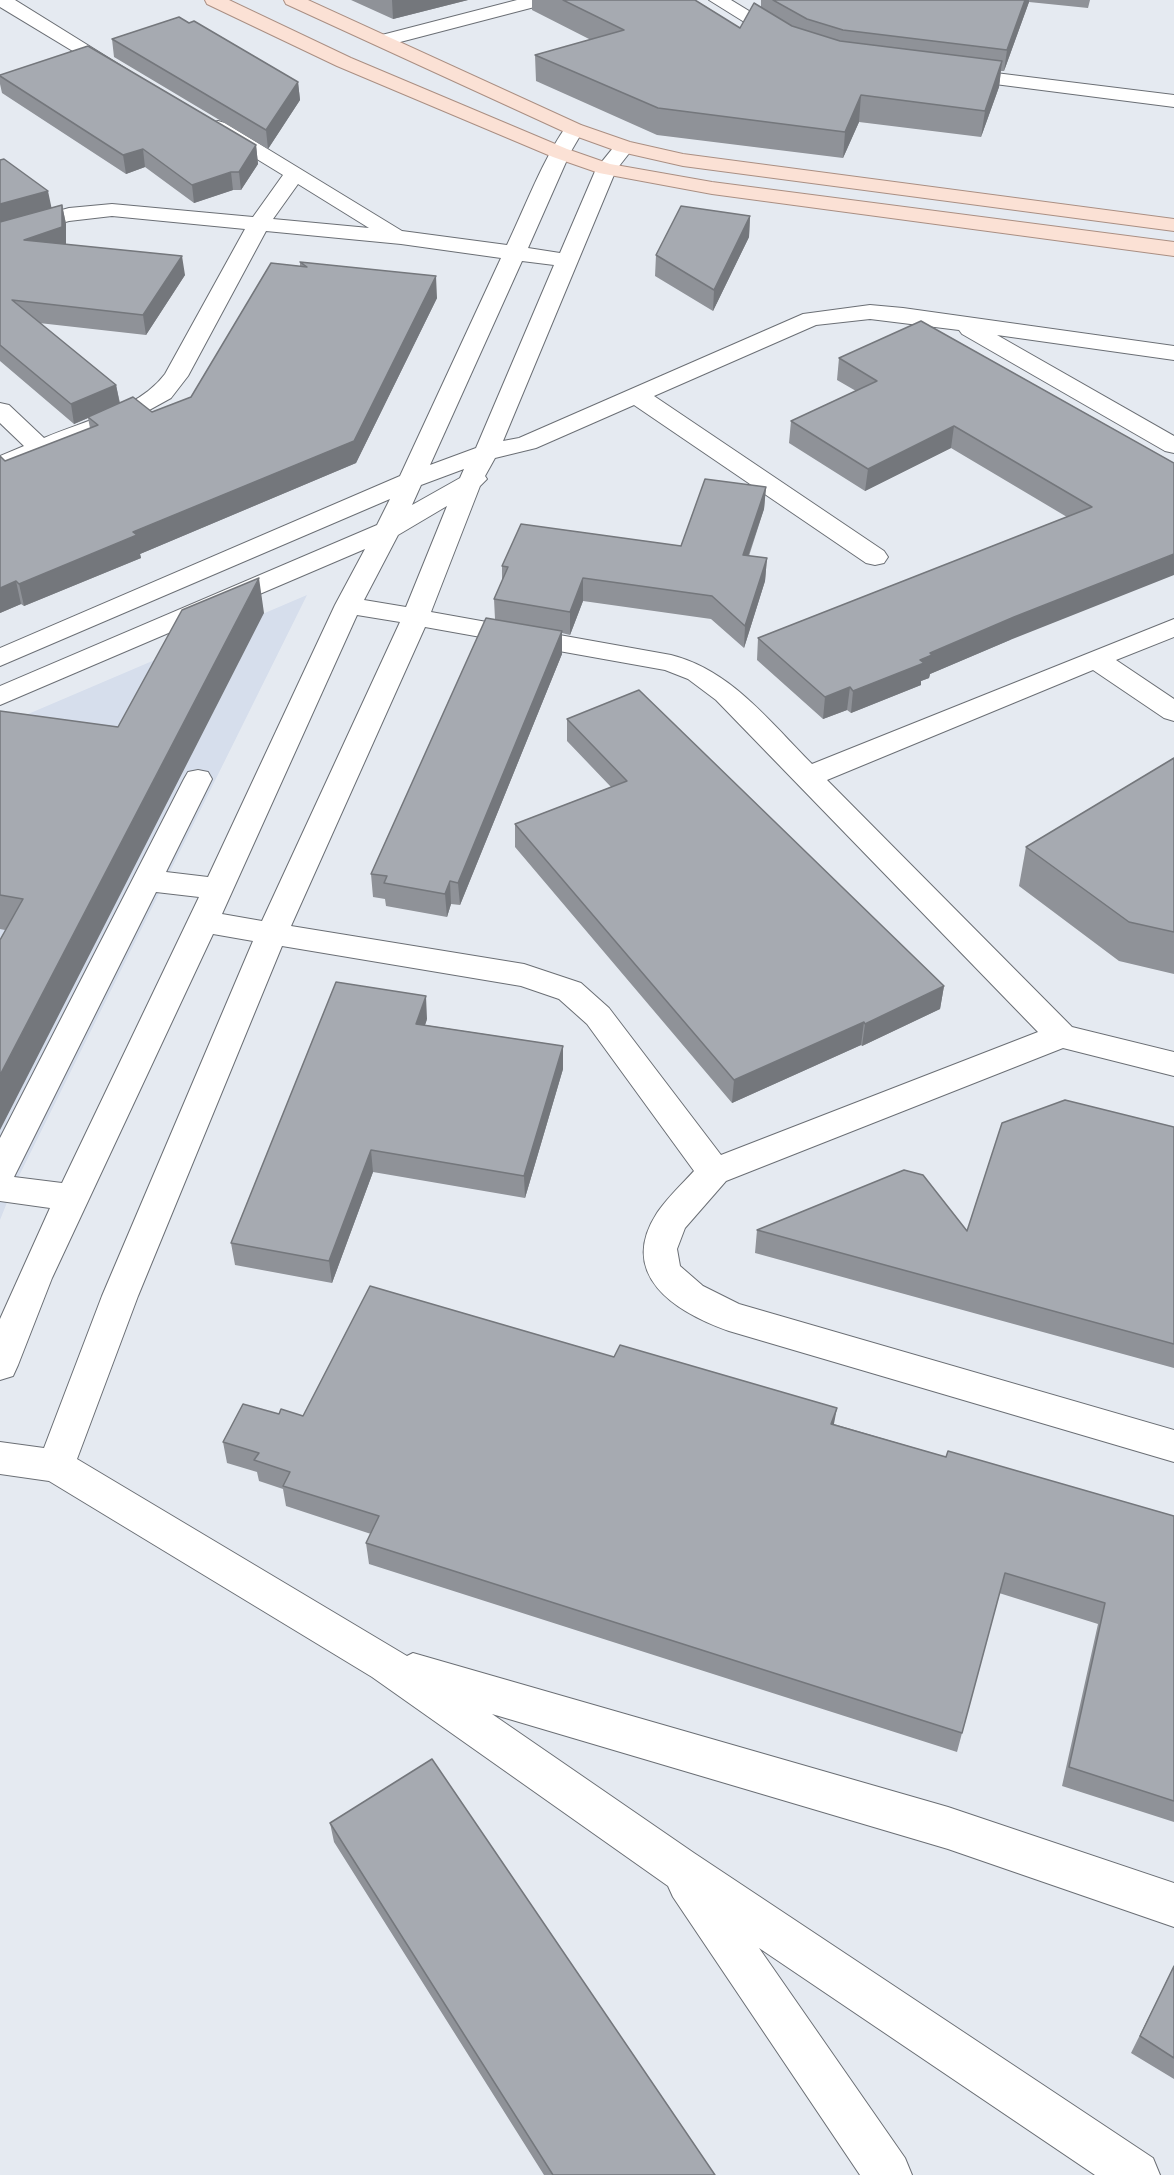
<!DOCTYPE html>
<html>
<head>
<meta charset="utf-8">
<style>
  body { margin:0 }
  canvas { display:block; background:#e5eaf1 }
</style>
</head>
<body>
<canvas width="1174" height="2175"></canvas>
<script>
const context = document.querySelector('canvas').getContext('2d');
context.lineJoin = 'round';
function fillPath(path, color) { context.fillStyle = color; context.fill(path, 'evenodd'); }
function strokePath(path, color, width, dash) { context.strokeStyle = color; context.lineWidth = width; context.lineCap = dash ? 'butt' : 'round'; context.setLineDash(dash || []); context.stroke(path); }
fillPath(new Path2D(`
  M307 595 12 1190 0 1220V726Z`), '#d6deec');
const minor = new Path2D(`
  M0 0H15L131 72 121 78 114 76 0 7Z
  M517 0H548L546 4 381 47 371 41 374 37Z
  M709 0H731L795 39 792 43H778Z
  M955 68 1174 95V107L948 78 945 74 948 70Z
  M218 121 225 123 402 231 507 245C526 205 542 161 567 125H581L584 129 570 153 528 248 560 253 596 169 617 143H631L634 147 616 170 503 441 519 438 803 314 870 305 903 308 1174 346V360L997 335 1174 436V453L1165 451 962 334 959 330 870 319 816 325 654 396 884 551 888 557 884 563 875 565 866 563 634 405 536 448 495 458 485 476 487 479 480 486 431 612 671 655C731 670 770 722 812 764L1174 619V637L1116 660 1174 699V721L1164 718 1093 670 827 780 1072 1027 1174 1052V1076L1063 1048 726 1181 685 1228 677 1249 680 1266 703 1286 739 1304 1174 1430V1462L729 1331C675 1312 617 1275 657 1213 667 1198 682 1184 694 1171L587 1024 559 999 521 986 282 946 138 1296 77 1459 407 1656 413 1653 948 1807 1174 1883V1927L948 1849 492 1714 694 1853 1153 2158 1160 2175H1095L759 1948 905 2158 912 2175H860L673 1897 668 1886 372 1677 49 1481 0 1474V1442L44 1448 102 1296 253 941 213 934 52 1278 18 1365 13 1376 0 1380V1319L50 1208 0 1201V1138L184 779 188 772 198 770 208 772 212 779 166 872 208 877 335 605 365 549 0 705V686L377 525 390 499 0 666V648L400 476 501 258 401 244 266 231 188 376 171 398 142 414 51 454 0 472V456L24 446 0 423V403L9 405 44 438C83 421 139 409 165 374L245 229 112 216 69 221 0 241V227L69 208 112 204 253 217 283 175 211 131 208 127 211 123ZM298 184 369 228 273 219ZM522 261 554 265 476 448 430 465ZM464 469 460 478 412 505 421 485ZM447 506 406 607 364 600 398 535ZM357 615 400 622 262 921 222 914ZM425 627 665 670 688 679 716 700 1038 1032 721 1155 609 1008 581 983 524 964 291 926ZM156 892 199 897 62 1183 14 1177Z`);
const major = new Path2D(`
  M205 0H229L351 58 567 149 610 164 712 182 1174 242V256L712 194 599 173 553 157 337 66 207 4Z
  M284 0H308L581 125 630 142 683 154 1174 219V231L683 166 617 151 567 133 286 4Z`);
strokePath(minor, '#6b6f75', 2);
strokePath(major, '#aa8f83', 2);
fillPath(minor, '#fff');
fillPath(major, '#fbe1d5');
fillPath(new Path2D(`
  M351 0H468L393 19Z
  M532 0H695L740 28 761 8V0H1090L1088 8 1029 2 1004 71H1001L999 87 981 137 859 122 843 158 657 135 536 81 535 55 591 40 532 10Z
  M112 39 298 82 300 100 268 149 114 57Z
  M0 75 256 145 258 164 241 190H233L194 203 145 167 126 174 2 93 0 84Z
  M0 160 51 208 62 205 66 224V244L185 275 146 335 39 323 116 385 120 403 152 412 191 397 300 266V262L437 298 356 463 140 554 141 558 24 606 21 604 0 613 5 461 90 428 88 418 74 424 0 361Z
  M750 216 749 237 713 311 655 276 656 255Z
  M839 358 1174 463 1010 640 930 674 929 678 921 681V685L851 713 847 710 823 719 757 660 758 638 1067 517 951 448 865 491 789 443 791 421 856 391 837 380Z
  M766 487 764 509 749 556 767 558 765 581 744 648 711 619 583 601 570 635 562 633V654L460 905 451 904 447 917 386 906 385 899 373 897 371 874 495 619 494 599 502 581V566L681 546Z
  M264 613 5 930 0 929V711L118 727Z
  M567 719 944 986 940 1009 862 1046 861 1045 732 1103 515 847V824L611 787 567 741Z
  M1174 758V974L1119 961 1019 886 1026 847Z
  M427 1019 425 1025 563 1046V1069L525 1198 373 1172 332 1283 235 1265 231 1243Z
  M1174 1127V1368L755 1253 757 1230 967 1231Z
  M279 1414 303 1416 834 1424 946 1457 1174 1516V1822L1062 1786 1098 1624 999 1593 957 1752 369 1564 366 1543 371 1534 286 1506 283 1489 259 1481 257 1472 227 1463 223 1442Z
  M330 1823 715 2175H544L334 1842Z
  M1174 1966V2079L1131 2053Z`), '#8f9298');
fillPath(new Path2D(`
  M392 0H468L393 19Z
  M1025 0H1029V2L1004 71 1007 50Z
  M1002 61 999 87 981 137 985 111Z
  M298 82 300 100 268 149 266 130Z
  M861 95 859 122 843 158 845 132Z
  M256 145 258 164 241 190 239 172Z
  M143 149 145 167 126 174 123 155Z
  M231 172 233 190 194 203 192 185Z
  M48 191 52 210 0 225V204Z
  M62 205 66 224V246L24 240Z
  M750 216 749 237 713 311 714 290Z
  M182 256 185 275 146 335 143 315Z
  M436 276 437 298 356 463 140 554 141 558 24 606 19 584 133 532Z
  M116 385 120 405 88 417V418L74 424 71 404Z
  M954 426 951 448 865 491 868 469Z
  M766 487 764 509 741 577 743 555Z
  M1174 554V575L1010 640 930 674 929 678 921 681V685L851 713 853 691 920 660 930 653 1014 617Z
  M767 558 765 581 744 648 745 626Z
  M259 578 264 613 0 1130V1075Z
  M583 578V601L570 635V612Z
  M16 581 21 604 0 613V588Z
  M562 631V654L460 905 458 883Z
  M850 687 847 710 823 719 825 697Z
  M450 881 451 904 447 917 445 894Z
  M944 986 940 1009 862 1046 865 1024Z
  M426 996 427 1019 418 1046 416 1024Z
  M864 1022 861 1045 732 1103 734 1080Z
  M563 1046V1069L525 1198 524 1176Z
  M371 1150 373 1172 332 1283 329 1261Z
  M837 1408 833 1429 831 1424Z`), '#74777c');
const building = new Path2D(`
  M563 0H695L740 28 754 3 792 26 840 41 1002 61 985 111 861 95 845 132 658 108 535 55 624 30Z
  M773 0H1025L1007 50 843 30 807 19Z
  M179 17 189 23 194 21 298 82 266 130 112 39Z
  M88 46 256 145 239 172H231L192 185 143 149 123 155 0 76V75Z
  M4 159 48 191 0 204V160Z
  M62 205V227L24 240 182 256 143 315 12 300 116 385 71 404 0 345V222Z
  M681 206 750 216 714 290 656 255Z
  M300 262 436 276 354 441 133 532 137 535 19 584 16 581 0 588V456L5 461 98 425 88 417 133 397 152 412 191 397 271 263 307 267Z
  M921 321 1174 463V554L1014 617 930 653 932 655 920 660 924 663 853 691 850 687 825 697 758 638 1092 507 954 426 868 469 791 421 877 381 839 358Z
  M705 479 766 487 743 555 767 558 745 626 712 596 583 578 570 612 494 599 508 567 502 566 521 524 681 546Z
  M259 578 0 1075V940L23 899 0 895V711L118 727 182 610Z
  M486 618 562 631 458 883 450 881 445 894 384 883 387 876 371 874Z
  M639 690 944 986 865 1024 864 1022 734 1080 515 824 627 781 567 719Z
  M1174 758V932L1129 922 1026 847Z
  M336 982 426 996 416 1024 563 1046 524 1176 371 1150 329 1261 231 1243Z
  M1065 1100 1174 1127V1344L757 1230 904 1170 923 1175 967 1231 1002 1123Z
  M370 1286 614 1357 620 1345 837 1408 831 1424 946 1457 948 1451 1174 1516V1801L1069 1767 1105 1603 1005 1573 962 1733 366 1543 379 1516 283 1486 290 1472 254 1460 259 1453 223 1442 243 1404 279 1414 281 1409 303 1416Z
  M432 1759 715 2175H553L330 1823Z
  M1174 1966V2058L1140 2036Z`);
fillPath(building, '#a6aab1');
strokePath(building, '#74777c', 1.5);
</script>
</body>
</html>
